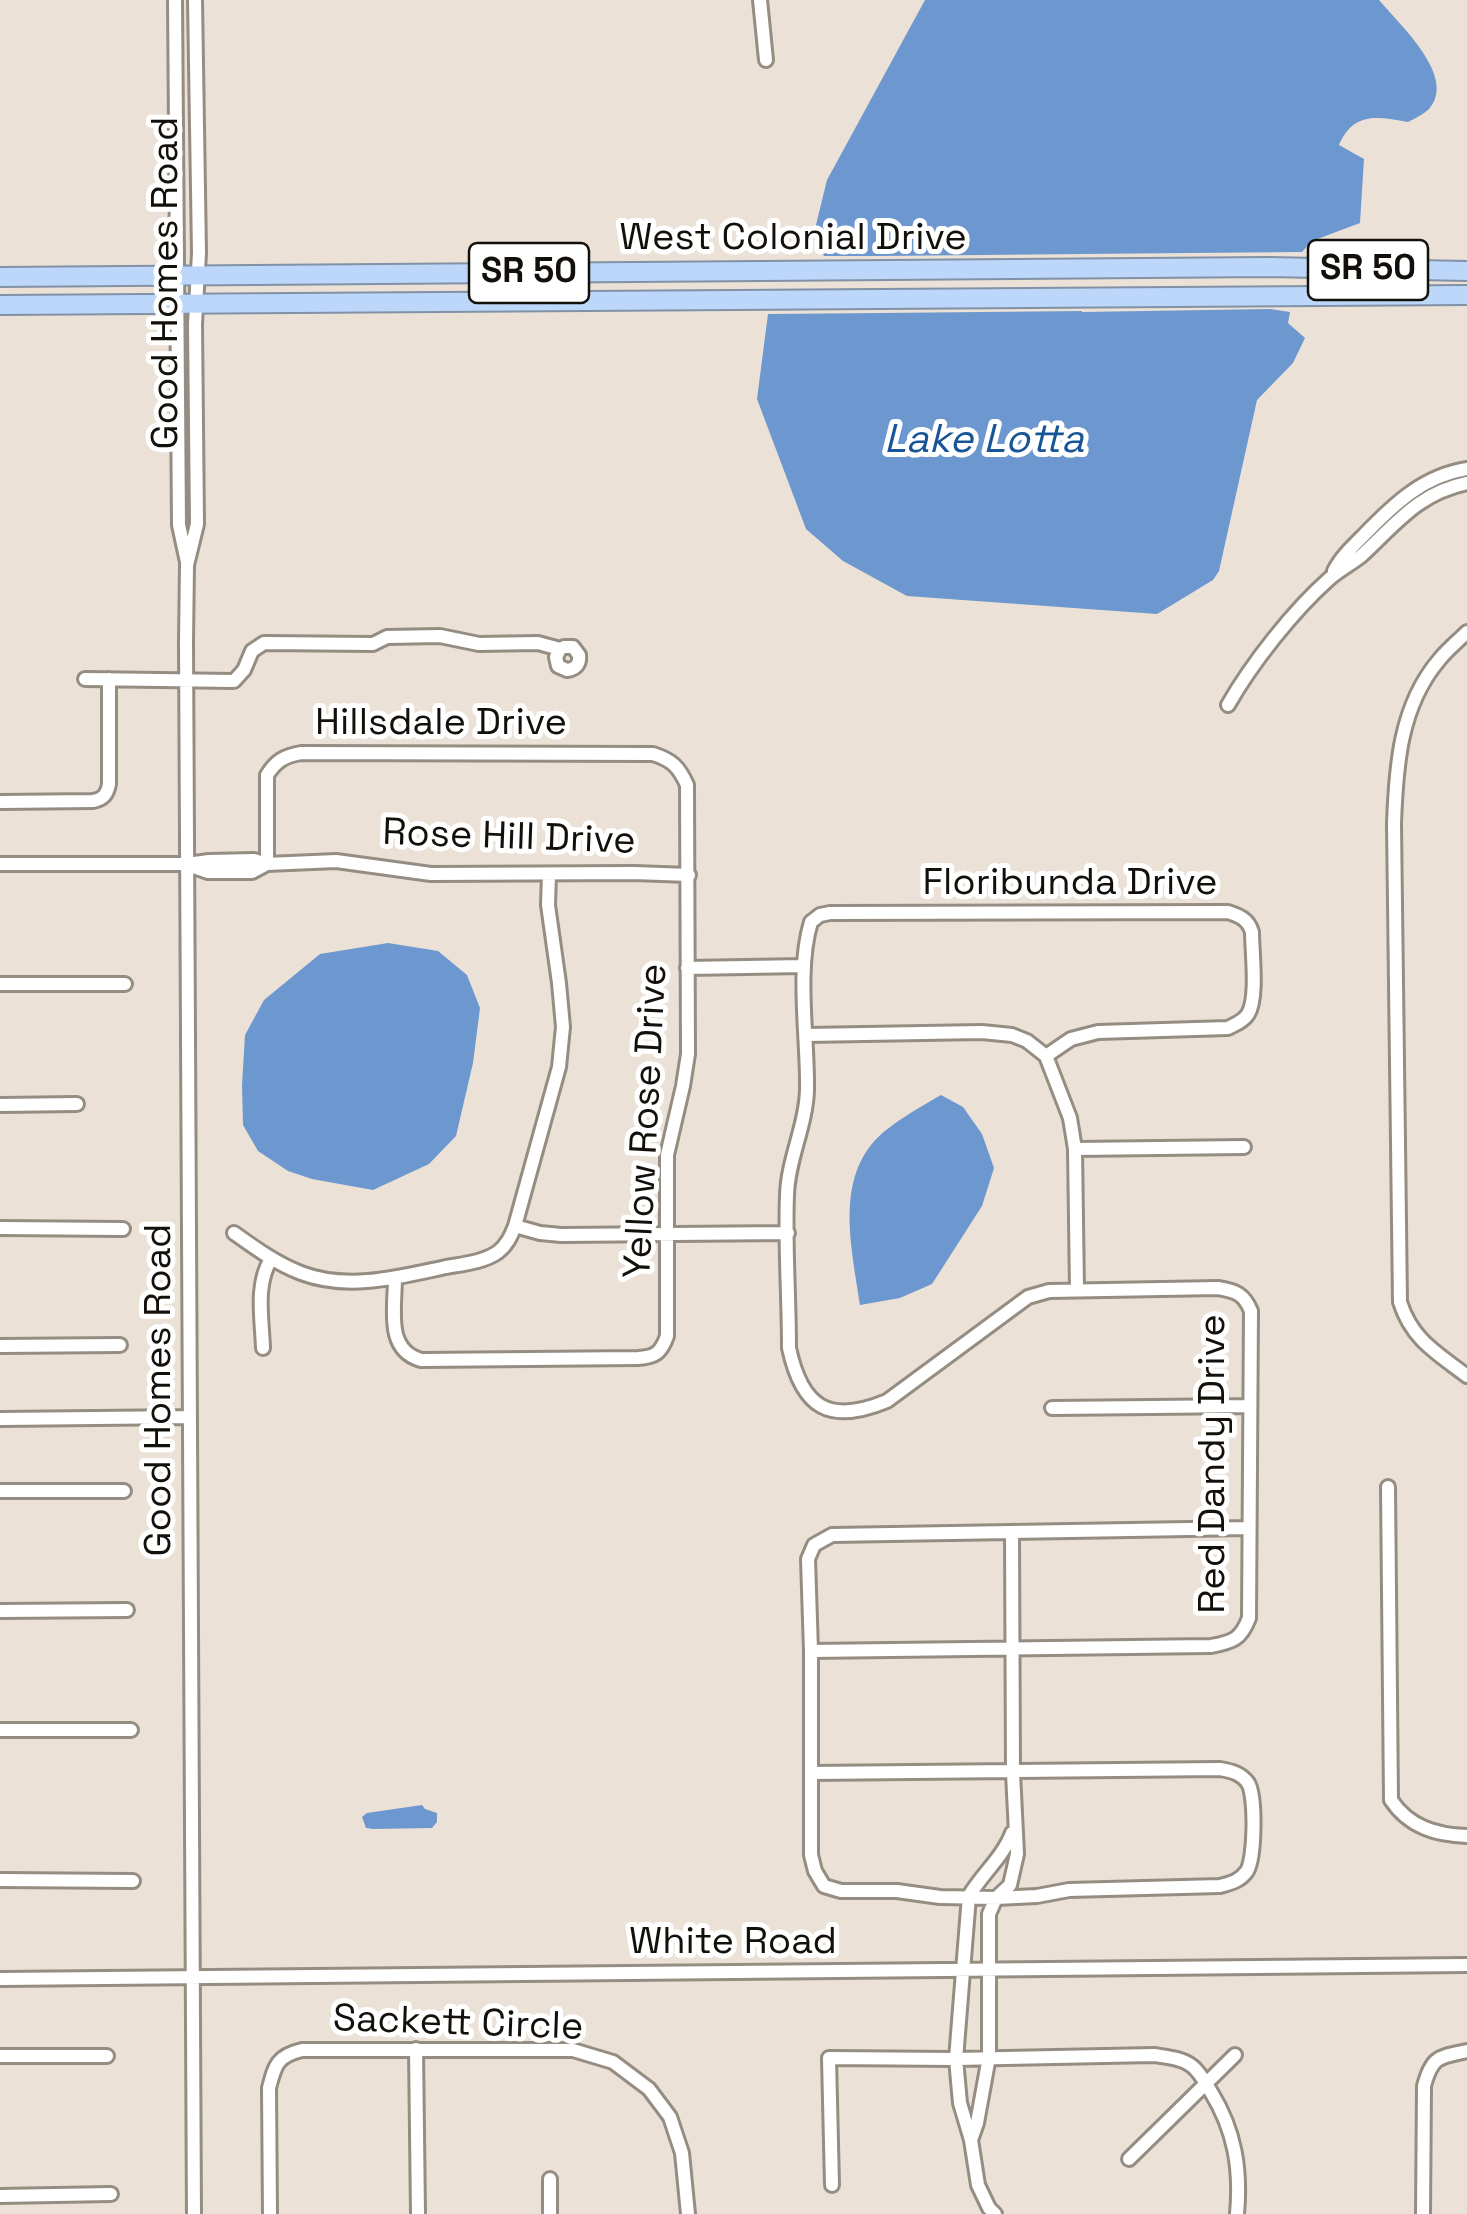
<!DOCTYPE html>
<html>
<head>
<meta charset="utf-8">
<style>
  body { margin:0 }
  canvas { display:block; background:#ebe1d6 }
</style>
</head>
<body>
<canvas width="1467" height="2214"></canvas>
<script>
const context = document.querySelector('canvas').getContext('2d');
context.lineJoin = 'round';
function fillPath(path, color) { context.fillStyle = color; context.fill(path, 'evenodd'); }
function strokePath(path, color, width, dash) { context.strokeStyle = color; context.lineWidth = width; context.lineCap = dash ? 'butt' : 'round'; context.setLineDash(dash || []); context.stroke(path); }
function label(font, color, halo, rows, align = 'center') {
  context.font = font + ' "Space Grotesk",sans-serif'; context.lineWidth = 10; context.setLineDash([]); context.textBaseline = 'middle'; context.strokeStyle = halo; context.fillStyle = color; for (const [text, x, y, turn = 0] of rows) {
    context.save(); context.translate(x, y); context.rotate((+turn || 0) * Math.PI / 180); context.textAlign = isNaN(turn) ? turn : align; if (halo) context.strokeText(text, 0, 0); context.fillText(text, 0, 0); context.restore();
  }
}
fillPath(new Path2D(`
  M925 0H1379C1399 24 1458 77 1429 109 1424 114 1414 119 1408 122 1378 117 1354 111 1339 145L1364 159 1360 223 1312 241 1302 252 1081 254 1082 312 1270 309 1290 312 1288 323 1305 338 1293 363 1257 400 1219 571 1213 580 1157 614 907 596 843 561 806 529 757 399 768 314 881 313V256H824L813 237 827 180Z
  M388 943 438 951 467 975 480 1008 473 1063 456 1136 429 1164 373 1190 312 1179 288 1171 258 1151 243 1125 242 1085 245 1035 264 1000 320 954Z
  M941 1095 963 1107 982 1134 994 1168 982 1206 932 1284 900 1298 860 1305C853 1254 836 1189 871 1145 887 1125 919 1108 941 1095Z
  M422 1805 425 1809 437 1813V1822L432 1828 373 1829 366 1828 362 1817 367 1813Z`), '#6c98cf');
fillPath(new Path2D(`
  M1083 254V311L881 313 880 256Z`), '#ebe1d6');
const minor = new Path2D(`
  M175 0 179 525 187 562
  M760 0 766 60
  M1334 571C1341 557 1353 546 1364 535 1394 504 1423 476 1467 469
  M1467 632C1458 641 1447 650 1439 660 1400 706 1396 766 1394 824L1400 1302C1412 1340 1437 1353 1467 1376
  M85 679 234 681 244 670 252 651 264 643 373 644 387 637 440 636 479 644 538 643 560 649 564 647H573L579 655C580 664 576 669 567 670L558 666 556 657 560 649
  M1228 705C1252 663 1293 611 1329 579 1339 570 1351 564 1361 556 1396 524 1418 493 1467 483
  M0 802 93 801C103 799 107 795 109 784V679
  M0 864H187L209 861 254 860 267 864 336 861 431 874 634 873 689 875
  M267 864V775C276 761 284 756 301 753L653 754C672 760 679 767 687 785L688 1054 683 1086 667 1155V1336C661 1353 655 1357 638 1358L421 1360C385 1350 395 1308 395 1278
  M188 865 208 872H252L267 864
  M687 968 804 966
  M0 984H125
  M806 1035 982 1032 1012 1035 1027 1041 1046 1056 1070 1118 1075 1149 1077 1290
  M0 1105 77 1104
  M1075 1149 1244 1147
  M515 1226 540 1233 561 1235 788 1233
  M0 1228 123 1229
  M234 1233C255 1248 277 1264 301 1273 348 1291 399 1277 446 1267 463 1264 484 1262 498 1252 507 1245 511 1236 515 1226L559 1067 563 1027 559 983 548 905 549 874
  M0 1346 120 1345
  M263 1348C262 1318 255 1285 271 1259
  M1052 1408 1250 1406
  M0 1419 190 1417
  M1388 1487 1391 1800C1409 1827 1436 1835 1467 1836
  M0 1491H124
  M0 1611 127 1610
  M811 1651 1211 1646C1233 1642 1241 1639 1249 1618L1251 1311C1244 1294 1236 1291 1218 1288L1049 1291 1028 1297 887 1401C829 1425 802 1408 789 1348 789 1297 785 1246 787 1195 788 1159 806 1126 807 1090 808 1039 796 970 811 922L820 915 830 913 1228 912C1240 916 1248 919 1252 932 1252 952 1258 998 1248 1014 1243 1022 1235 1024 1228 1028L1098 1032 1071 1039 1046 1056
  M0 1730H131
  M811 1773 1220 1769C1231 1771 1241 1773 1248 1783 1256 1796 1255 1858 1247 1871 1240 1881 1231 1883 1220 1886L1069 1890 1037 1896 996 1898 940 1897 897 1891H841L824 1886 815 1871 811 1855V1651L808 1559 814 1545 832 1535 1249 1528
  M0 1880 133 1881
  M0 1979 1467 1965
  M416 2049 418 2214
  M0 2056H107
  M971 2140 977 2123 989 2057V1914L996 1898 1010 1885 1017 1854 1013 1773 1012 1532
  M1129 2159 1235 2055
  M832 2185 829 2058 956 2059 1154 2055C1167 2057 1182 2058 1192 2066 1200 2072 1206 2084 1211 2092 1235 2131 1241 2169 1237 2214
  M0 2196 111 2194
  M194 2214 186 642 187 565 197 524 195 324 199 253 195 0
  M270 2214 269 2088C275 2065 277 2056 302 2050H573L613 2062 649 2089 670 2117 682 2153 688 2214
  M550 2214V2179
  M995 2214 989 2208 978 2185 971 2140 960 2103 956 2059 969 1896C982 1874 1003 1857 1012 1833
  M1423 2214 1424 2086C1432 2056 1439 2057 1467 2051`);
const highway = new Path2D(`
  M0 277 1269 267 1467 271
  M0 305 1467 295`);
strokePath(minor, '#968d82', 18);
strokePath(highway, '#8191a6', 22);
strokePath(minor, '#fff', 12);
strokePath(highway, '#bcd7f9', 18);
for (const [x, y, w] of [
  [1368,270,120],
  [529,273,120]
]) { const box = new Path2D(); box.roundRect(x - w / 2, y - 30, w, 60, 8); context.fillStyle = '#fff'; context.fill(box); strokePath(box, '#13100c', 2.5); }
label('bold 35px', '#13100c', null, [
  ["SR 50",1368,270],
  ["SR 50",529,273]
]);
label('38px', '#13100c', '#fff', [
  ["West Colonial Drive",793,239],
  ["Good Homes Road",167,283,-90],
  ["Hillsdale Drive",441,724],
  ["Rose Hill Drive",509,838,2],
  ["Floribunda Drive",1070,884],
  ["Yellow Rose Drive",647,1121,-87],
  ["Good Homes Road",160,1390,-90],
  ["Red Dandy Drive",1214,1464,-90],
  ["White Road",733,1943],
  ["Sackett Circle",458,2024,2]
]);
label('italic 40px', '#175598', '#fff', [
  ["Lake Lotta",984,441]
]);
</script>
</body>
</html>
